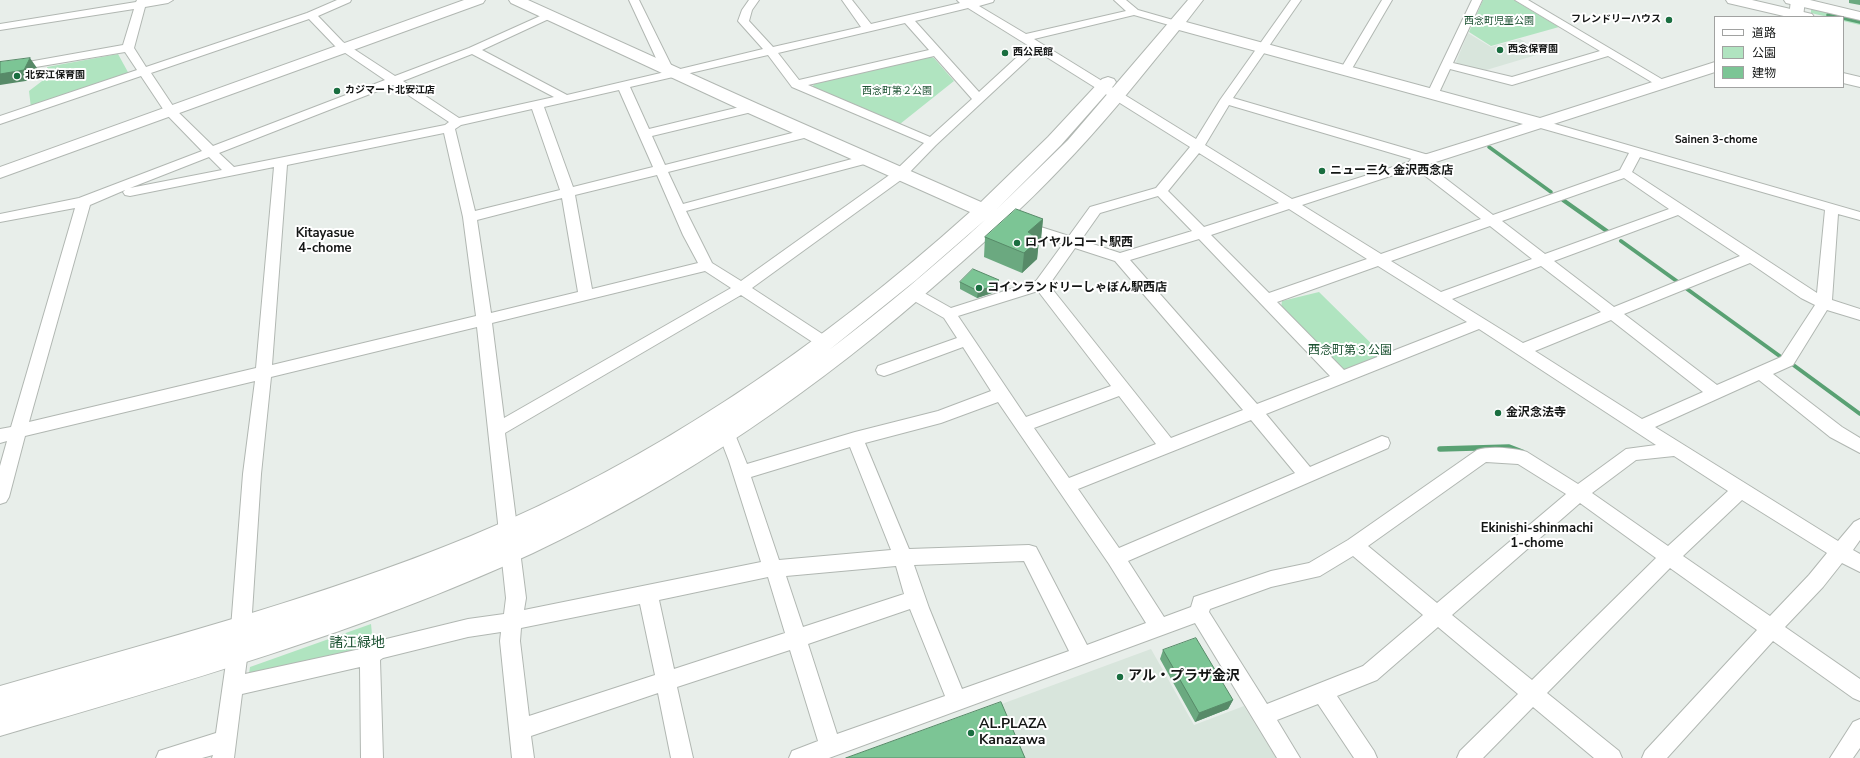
<!DOCTYPE html>
<html>
<head>
<meta charset="utf-8">
<style>
  body { margin:0 }
  #map { position:relative; width:1860px; height:758px; overflow:hidden; background:#e8eeea; font-family:"Nunito Sans","Noto Sans JP",sans-serif }
  canvas { display:block }
  .legend { position:absolute; left:1714px; top:16px; width:130px; height:72px; box-sizing:border-box; background:#fff; border:1px solid #a1a2a1; margin:0; padding:5px 7px; list-style:none; font-size:12px; color:#141615 }
  .legend li { display:flex; align-items:center; gap:8px; height:20px }
  .legend b { width:20px; border:1px solid #a1a2a1 }
</style>
</head>
<body>
<div id="map">
<canvas width="1860" height="758"></canvas>
<ul class="legend">
<li><b style="height:5px;background:#fff"></b>道路</li>
<li><b style="height:11px;background:#b0e4c0"></b>公園</li>
<li><b style="height:11px;background:#7cc595"></b>建物</li>
</ul>
</div>
<script>
const context = document.querySelector('canvas').getContext('2d');
context.lineJoin = 'round';
function fillPath(path, color) { context.fillStyle = color; context.fill(path, 'evenodd'); }
function strokePath(path, color, width, dash) { context.strokeStyle = color; context.lineWidth = width; context.lineCap = dash ? 'butt' : 'round'; context.setLineDash(dash || []); context.stroke(path); }
function label(font, color, halo, rows, align = 'center') {
  context.font = font + ' "Nunito Sans","Noto Sans JP",sans-serif'; context.lineWidth = 4; context.setLineDash([]); context.textBaseline = 'middle'; context.strokeStyle = halo; context.fillStyle = color; for (const [text, x, y, turn = 0] of rows) {
    context.save(); context.translate(x, y); context.rotate((+turn || 0) * Math.PI / 180); context.textAlign = isNaN(turn) ? turn : align; if (halo) context.strokeText(text, 0, 0); context.fillText(text, 0, 0); context.restore();
  }
}
fillPath(new Path2D(`
  M1468 33 1491 47 1520 39 1543 53 1483 71 1459 65 1456 62Z
  M1151 649 1194 725 1244 706 1276 758H855Z`), '#d8e5dc');
fillPath(new Path2D(`
  M1483 0H1514L1559 27 1491 46 1469 32Z
  M1811 8 1860 19V25L1843 21V17H1828L1811 13Z
  M118 54 129 74 31 108 29 91 46 78 47 67Z
  M929 56 934 58 954 81 900 124 812 88 814 84Z
  M1319 292 1387 359 1341 371 1281 308 1282 301Z
  M371 624 374 654 247 686 250 667Z`), '#b0e4c0');
strokePath(new Path2D(`
  M1828 15 1837 17
  M1843 18 1860 22
  M1489 147 1551 192`), '#59a173', 3.5);
strokePath(new Path2D(`
  M1563 200 1611 234
  M1621 241 1678 282
  M1687 289 1781 357
  M1792 364 1860 414`), '#59a173', 4);
strokePath(new Path2D(`
  M1440 449 1509 447 1522 452`), '#59a173', 5.5);
const street = new Path2D(`
  M137 0H173L168 3 145 7 134 48 146 67 307 13 337 0H351L350 2 318 16 343 42 395 76 469 48 549 12 554 15 553 17 482 50 567 95 665 72 661 69 629 0H639L673 69 672 71 763 49 738 21 742 10 749 0H759L752 10 749 21 773 47 861 27 842 0H852L871 24 960 3 957 0H994L993 2 979 6 1026 34 1126 11 1114 0H1126L1138 10 1180 22 1181 24 1176 27 1134 15 1034 39 1196 139 1220 100 1291 0H1301L1233 98 1432 156 1433 159 1432 162H1424L1493 215 1620 170 1629 153 1537 127 1535 124 1537 121 1541 120 1860 212V220L1838 214 1832 300 1860 309V320L1827 310 1793 365 1773 374 1842 427 1860 438V453L1830 437 1759 380 1655 427 1838 541 1854 522 1860 519V540L1853 550 1860 554V572L1842 563 1823 587 1785 627 1860 679V701L1853 698 1773 641 1667 758H1642L1645 751 1757 630 1670 568 1547 693 1619 751 1622 758H1594L1533 707 1483 758H1457L1460 751 1518 694 1438 627 1377 680 1337 696 1374 751 1377 758H1354L1318 704 1277 720 1300 758H1277L1195 623 829 758H789L792 751 818 741 790 650 677 687 693 758H671L658 693 531 736 534 758H512L500 641 501 632 468 637 383 658 380 660 383 758H361L360 667 242 694 234 758H212L213 755 202 758H156L159 751 216 733 231 628 243 474 255 381 25 436 9 497 6 502 0 504V466L7 441 0 443V429L11 427 75 208 0 222V214L79 198 202 151 167 115 141 76 0 124V116L137 70 125 52 0 73V67L123 45 134 9 0 30V24L136 2ZM968 8 1029 46 979 92 915 21ZM309 19 335 46 385 80 213 146 175 109 151 73ZM905 23 929 50 799 80 778 53ZM1037 51 1190 147 1156 188 1090 207 1069 236 1025 222H1015L1013 225 1015 228 1063 244 1036 281 951 308 919 290 914 289 909 290 907 294 909 298 944 318 957 338 878 366 876 370 878 374 884 376 890 374 963 347 991 391 938 411 855 432 747 464 728 417 722 416 716 417 714 422 729 461 761 562 524 610 526 598 505 433 741 295 820 347 825 349 830 347 833 343 830 339 752 288 905 177 936 145ZM472 54 554 97 459 118 403 81ZM768 55 792 87 924 143 895 171 741 281 712 263 686 211 872 162 873 159 872 156 867 155 683 204 668 172 812 136 814 133 812 130 808 129 665 165 652 136 756 111 758 108 752 104 649 129 630 87ZM934 56 972 99 930 137 808 85ZM393 85 449 122 445 125 234 167 219 153ZM619 90 653 167 573 187 544 107ZM1229 105 1415 160 1292 199 1205 145ZM532 109 560 190 475 211 455 129 461 125ZM444 133 463 217 476 316 272 365 287 165ZM1199 153 1279 203 1204 227 1168 191ZM209 157 222 170 130 188ZM1640 157 1825 210 1817 293 1632 172ZM274 167 256 368 29 422 90 205 125 190 123 192 125 195 130 196ZM1415 168 1481 219 1381 254 1302 205ZM657 175 683 235 698 263 592 289 575 195ZM1624 178 1669 209 1545 254 1502 221ZM1158 196 1192 231 1120 253 1081 240 1100 213ZM562 198 578 292 491 313 477 220ZM1289 209 1367 259 1269 293 1211 235ZM1678 215 1740 256 1614 307 1554 261ZM1490 226 1532 259 1441 292 1391 261ZM1199 239 1330 376 1257 404 1130 260ZM1075 248 1115 261 1243 410 1171 438 1049 285ZM1750 263 1801 298 1815 305 1781 357 1717 385 1624 314ZM1378 266 1467 322 1344 370 1277 302ZM1541 266 1601 312 1523 343 1452 299ZM705 271 731 288 504 418 492 323ZM1038 291 1111 386 1026 417 958 316ZM1611 320 1703 392 1642 419 1535 351ZM477 327 506 598 504 614 468 619 378 641 365 648 245 674 251 628 261 474 271 377ZM1479 329 1656 445 1626 449 1578 484 1527 452C1515 448 1489 446 1477 450L1348 540 1309 563 1271 571 1194 597 1191 607 1164 617 1128 561 1388 448 1390 443 1388 438 1382 436 1310 467 1266 414ZM1119 396 1156 444 1069 478 1034 428ZM998 402 1109 564 1146 623 1087 645 1036 547 1029 545 909 549 865 443 941 423ZM1251 420 1295 473 1119 548 1078 489ZM850 447 891 550 779 560 751 477ZM1674 456 1728 491 1668 546 1592 493 1636 460ZM1486 462 1518 464 1566 494 1437 603 1368 546ZM1742 500 1827 553 1809 575 1770 616 1683 556ZM1580 503 1656 558 1532 680 1452 615ZM1353 556 1423 615 1363 666 1267 704 1209 612 1210 609 1271 587 1320 576ZM1024 561 1069 651 962 689 929 608 914 565ZM896 566 904 594 803 627 786 576ZM768 577 785 633 674 669 659 600ZM640 604 655 675 529 716 520 641 521 628ZM910 609 945 696 837 734 808 644Z
  M1382 0H1392L1350 72H1342L1340 70Z
  M1472 0H1482L1453 63 1512 77 1600 51 1515 0H1528L1670 84 1668 87H1660L1608 56 1512 85 1450 69 1437 97H1429L1427 94Z
  M1860 719V748L1853 758H1830L1853 722Z`);
const secondary = new Path2D(`
  M464 0H485L483 3 0 178V167Z
  M509 0H528L758 104 981 202 1048 137 1102 79 1108 77 1114 79 1116 82 1114 85 1061 145 997 209 1068 140 1188 0H1203L1186 22 1540 118 1715 62V72L1417 168 1411 167 1408 163 1411 159 1523 124 1179 30C1141 77 1103 125 1060 169 1025 206 986 241 947 275 822 386 685 481 533 553 363 632 180 683 0 736V686C158 640 318 599 471 536 655 460 822 345 970 212L746 112 511 3ZM986 219C936 265 883 309 829 350L916 280Z
  M1791 0H1805L1803 17H1789Z
  M1843 73 1860 77V87L1843 83Z`);
const primary = new Path2D(`
  M1726 0H1752L1812 14 1814 17H1788L1728 3Z
  M1784 0H1810L1860 12V20L1786 3Z`);
strokePath(street, '#b1b7b2', 2);
strokePath(secondary, '#b1b7b2', 2);
strokePath(primary, '#b1b7b2', 2);
fillPath(street, '#fff');
fillPath(secondary, '#fff');
fillPath(primary, '#fff');
fillPath(new Path2D(`
  M1849 0H1860V5L1849 3Z
  M1043 219 1041 238 1039 240 1037 259 1022 273 984 257 985 237Z
  M999 280V287L992 293 977 298 960 289V282Z
  M1163 650 1233 700 1228 709 1195 722 1160 659Z`), '#6ba980');
fillPath(new Path2D(`
  M30 58 37 68 32 80 0 85V74Z
  M1043 219 1041 238 1039 240 1037 259 1022 273 1024 253 1028 232Z
  M999 280V287L992 293 977 298 978 291Z
  M1233 700 1228 709 1195 722 1199 713Z`), '#578a68');
const building = new Path2D(`
  M30 58 24 70 0 74V62Z
  M1016 209 1043 219 1028 232 1039 239 1024 253 985 237Z
  M973 269 999 280 993 286 978 291 960 282Z
  M1196 638 1233 700 1199 713 1163 650Z
  M1001 702 1025 758H846Z`);
fillPath(building, '#7cc595');
strokePath(building, '#578a68', 1);
for (const [x, y, r, color] of [
  [1669,20,4,"#1a6e40"],
  [1500,50,4,"#1a6e40"],
  [1005,53,4,"#1a6e40"],
  [17,76,4,"#1a6e40"],
  [337,91,4,"#1a6e40"],
  [1322,171,4,"#1a6e40"],
  [1017,243,4,"#1a6e40"],
  [979,288,4,"#1a6e40"],
  [1498,413,4,"#1a6e40"],
  [1120,677,4,"#1a6e40"],
  [971,733,4,"#1a6e40"]
]) { const dot = new Path2D(); dot.arc(x, y, r, 0, 2 * Math.PI); context.fillStyle = color; context.fill(dot); strokePath(dot, '#fff', 1.5); }
label('bold 10px', '#141615', '#fff', [
  ["フレンドリーハウス",1661,20,"right"],
  ["西念保育園",1508,50],
  ["西公民館",1013,53],
  ["北安江保育園",25,76],
  ["カジマート北安江店",345,91]
], 'left');
label('10px', '#1b5131', '#fff', [
  ["西念町児童公園",1499,22],
  ["西念町第２公園",897,92]
]);
label('bold 11px', '#141615', '#fff', [
  ["Sainen 3-chome",1716,140]
]);
label('bold 12px', '#141615', '#fff', [
  ["ニュー三久 金沢西念店",1330,171],
  ["ロイヤルコート駅西",1025,243],
  ["コインランドリーしゃぼん駅西店",987,288],
  ["金沢念法寺",1506,413]
], 'left');
label('12px', '#1b5131', '#fff', [
  ["西念町第３公園",1350,351]
]);
label('bold 13px', '#141615', '#fff', [
  ["Kitayasue",325,234],
  ["4-chome",325,249],
  ["Ekinishi-shinmachi",1537,529],
  ["1-chome",1537,544]
]);
label('14px', '#1b5131', '#fff', [
  ["諸江緑地",357,644]
]);
label('bold 14px', '#141615', '#fff', [
  ["アル・プラザ金沢",1128,677],
  ["AL.PLAZA",979,725],
  ["Kanazawa",979,741]
], 'left');
</script>
</body>
</html>
